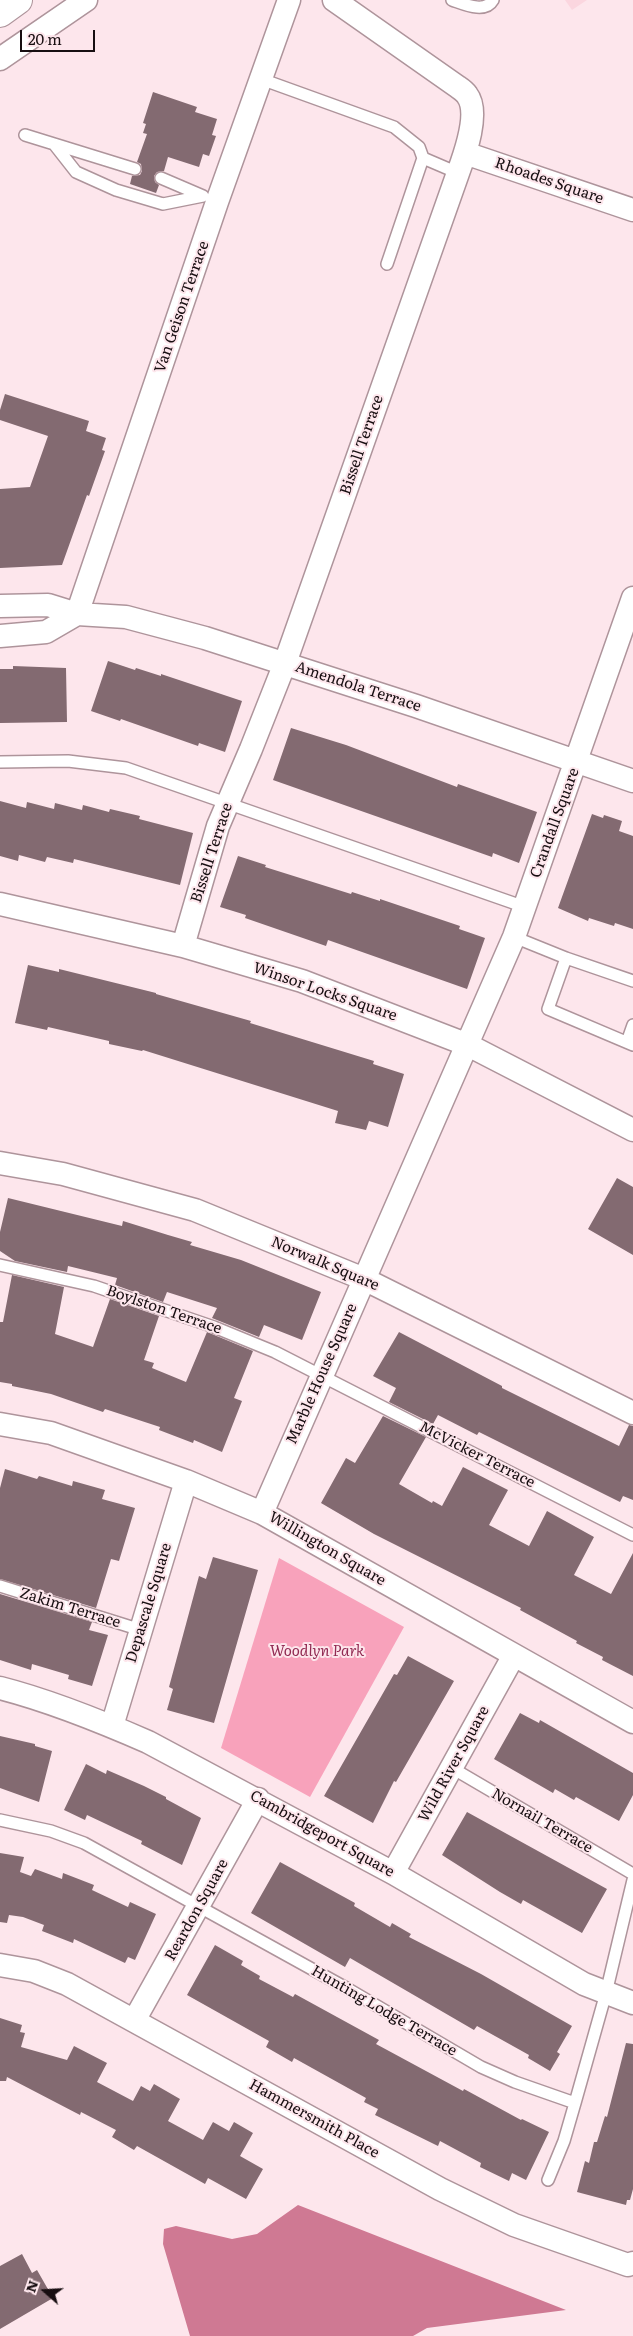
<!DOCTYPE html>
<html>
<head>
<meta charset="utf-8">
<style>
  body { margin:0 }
  #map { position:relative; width:633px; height:2336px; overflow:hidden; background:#fde6ec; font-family:Literata,serif }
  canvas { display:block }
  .north { position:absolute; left:20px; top:2266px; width:50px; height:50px; -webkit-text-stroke:4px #fde6ec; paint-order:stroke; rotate:289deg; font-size:14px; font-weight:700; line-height:20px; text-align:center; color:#170e11 }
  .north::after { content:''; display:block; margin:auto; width:18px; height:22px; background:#170e11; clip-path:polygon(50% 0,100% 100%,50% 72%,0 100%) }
  .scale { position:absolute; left:20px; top:30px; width:75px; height:22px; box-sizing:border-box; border:2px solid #170e11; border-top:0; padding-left:6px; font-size:15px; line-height:18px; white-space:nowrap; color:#170e11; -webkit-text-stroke:4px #fde6ec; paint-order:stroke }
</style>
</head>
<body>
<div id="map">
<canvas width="633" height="2336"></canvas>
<div class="north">N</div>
<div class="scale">20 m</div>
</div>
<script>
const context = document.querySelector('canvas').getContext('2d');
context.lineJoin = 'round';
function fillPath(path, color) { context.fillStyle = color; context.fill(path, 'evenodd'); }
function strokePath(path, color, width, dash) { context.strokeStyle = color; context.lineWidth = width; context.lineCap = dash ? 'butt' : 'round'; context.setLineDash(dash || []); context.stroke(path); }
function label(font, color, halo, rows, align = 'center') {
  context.font = font + ' Literata,serif'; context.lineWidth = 4; context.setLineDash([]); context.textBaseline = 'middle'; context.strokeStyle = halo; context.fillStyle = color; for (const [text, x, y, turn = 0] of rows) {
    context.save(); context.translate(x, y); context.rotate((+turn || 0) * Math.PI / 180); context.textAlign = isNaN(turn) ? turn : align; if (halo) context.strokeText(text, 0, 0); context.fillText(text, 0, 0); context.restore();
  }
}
fillPath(new Path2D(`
  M565 0H587L572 10Z`), '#fbd6df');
fillPath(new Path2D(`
  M279 1558 404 1627 310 1797 221 1748Z`), '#f8a2bb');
fillPath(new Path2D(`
  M298 2205 566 2310 427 2328 413 2336H190L163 2244 164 2229 176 2226 232 2239 257 2234Z`), '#cf7993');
fillPath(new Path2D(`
  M153 92 197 107 195 112 217 119 212 135 216 136 209 156 203 154 199 167 168 157 164 171 157 172 154 176 155 182 159 185 156 193 130 184 132 176 140 175 142 171 141 164 137 162 147 134 143 133 146 124 143 123Z
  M5 394 89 421 86 431 106 438 102 450 105 451 89 496 87 495 62 565 0 568V489L30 487 48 436 0 420V410Z
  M108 661 135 670 136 668 161 676V674L242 701 225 752 199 743 198 746 121 719 120 721 91 711Z
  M13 666 66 668 67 722 0 723V669H13Z
  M291 728 346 745 457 787 458 784 537 812 519 863 493 853 492 857 273 780Z
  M0 801 26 808 27 802 54 809 55 803 82 810 83 805 109 812 110 809 140 816 139 819 193 833 180 885 74 859 73 863 47 857 45 862 19 855 18 861 0 856Z
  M592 814 603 818 604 815 622 821 619 831 633 836V929L615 923 614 926 589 918 588 921 558 908Z
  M238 856 266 865 265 867 351 894 352 892 380 901V899L460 926 459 929 485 938 467 989 328 940 326 946 245 918 246 915 220 907Z
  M28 965 59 972V969L156 993V994L251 1021 250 1023 374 1061 373 1064 404 1074 388 1127 369 1121 366 1130 335 1123 338 1111 143 1050 142 1051 109 1044V1041L48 1027 47 1030 15 1023Z
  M617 1178 633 1187V1255L588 1229Z
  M8 1198 122 1226 123 1221 168 1235 192 1242 190 1245 241 1260 321 1292 302 1340 264 1325 259 1337 212 1318 217 1308 167 1292 163 1302 115 1285 117 1278 68 1266 67 1272 15 1261 0 1251V1232Z
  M12 1275 64 1287 55 1334 93 1347 110 1299 159 1316 144 1360 154 1363 152 1368 186 1382 207 1332 253 1351 234 1398 242 1401 222 1452 194 1440 193 1443 159 1430 160 1427 105 1409 103 1412 51 1394 12 1386V1384L0 1382V1322H3Z
  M399 1332 502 1386V1388L619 1446 629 1425 633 1426V1500L623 1496 620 1502 479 1432 477 1435 438 1415 433 1424 389 1402 396 1388 373 1376Z
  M383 1416 426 1437 399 1484 432 1503 433 1501 442 1506 463 1467 508 1490 489 1525 529 1546 547 1511 594 1537 574 1575 611 1594 633 1553V1676L602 1660 603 1657 576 1643 577 1641 520 1610 521 1608 374 1534 321 1503 346 1458 355 1463Z
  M5 1469 37 1479 39 1476 72 1486 73 1481 105 1490 102 1499 135 1508 119 1561 111 1559 96 1608 0 1579V1488Z
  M213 1557 258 1570 214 1723 167 1710 173 1689 169 1687 199 1576 206 1579Z
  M0 1594 92 1622 89 1630 108 1635 92 1686 68 1679 69 1675 32 1664 31 1670 0 1660Z
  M408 1656 454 1681 396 1782 394 1781 373 1823 324 1796 394 1674 397 1675Z
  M520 1713 539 1723 540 1720 633 1773V1795L619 1821 576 1797 574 1800 555 1789 553 1793 494 1759Z
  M0 1736 35 1744V1746L52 1751 39 1802 0 1788Z
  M86 1764 106 1774 107 1770 144 1786 166 1797V1799L201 1818 182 1865 141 1844 142 1841 87 1815 85 1820 64 1810Z
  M467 1812 607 1889 582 1933 523 1900 521 1904 500 1892 442 1855Z
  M0 1853 24 1857 20 1872 31 1876 35 1869 62 1879 63 1873 94 1885 92 1890 128 1907 130 1902 156 1914 135 1960 128 1957 125 1963 74 1939 73 1943 42 1931 44 1925 23 1917 9 1915 7 1923 0 1922Z
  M280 1862 355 1903 354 1906 390 1927 392 1923 411 1934 409 1937 481 1974 572 2026 557 2052 560 2054 550 2071 528 2058 529 2055 477 2026 474 2030 350 1958 345 1967 251 1913Z
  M215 1945 243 1961 241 1965 260 1976 259 1979 293 1997 295 1994 379 2040 376 2044 463 2091 464 2089 521 2120 522 2119 549 2132 526 2180 512 2173 509 2181 480 2167 481 2163 440 2141 438 2146 375 2115 378 2109 364 2102 366 2098 294 2058 292 2062 266 2047 269 2041 187 1995Z
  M0 2018 22 2025 20 2032 25 2033 21 2047 67 2060 74 2046 107 2063 97 2082 133 2101 141 2086 150 2091 154 2084 180 2099 168 2121 203 2140 213 2122 229 2131 234 2122 253 2133 240 2156 263 2169 246 2199 208 2178 205 2184 137 2146 134 2150 112 2137 116 2130 81 2112 80 2115 7 2077 6 2081H0Z
  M626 2043 633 2044V2189L630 2200H627L626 2205 577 2192 585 2161 589 2163 594 2142H597L605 2116 607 2117Z
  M22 2254 32 2273 37 2270 53 2298 0 2329V2266Z`), '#836a71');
const lane = new Path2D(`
  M452 0C464 4 485 14 493 0
  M261 79 394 127 419 147 423 158 458 173
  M25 135 135 169
  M54 144 76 172 116 190 163 204 203 196
  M161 178 203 196
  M387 264 423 158
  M0 762 68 761 126 768 525 907
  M514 937 566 958 548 1009 633 1045
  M566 958 633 981
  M627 1042 633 1025
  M0 1265 94 1286 214 1327 275 1352 633 1535
  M0 1586 141 1630
  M452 1768 633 1874
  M0 1820 51 1831 84 1843 348 1989 481 2067 515 2082 575 2103 606 1993 633 1880
  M548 2180 564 2141 575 2103`);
const street = new Path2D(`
  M0 59 86 0
  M465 153 633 210
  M0 606 48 605 77 614 126 617 205 638 416 706 633 781
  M77 614 217 202 289 0
  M0 636 46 632 77 614
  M0 904 183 946 302 981 468 1045 633 1130
  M183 946 218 826 251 749 285 663 458 173C465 154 480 112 467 95 465 92 461 89 458 87L334 0
  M0 1163 63 1174 195 1210 364 1279 633 1413
  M0 1424 51 1433 186 1481 262 1513 633 1722
  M262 1513 514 937 633 598
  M0 1688C51 1701 100 1721 148 1742L393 1873 584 1984 633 2003
  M112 1726 186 1481
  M393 1873 514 1655
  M0 1965 34 1971 67 1984 440 2189 514 2225 628 2265 633 2263
  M135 2019 258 1799`);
const secondary = new Path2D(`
  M0 13 18 0`);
strokePath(lane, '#ae949b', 14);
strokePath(street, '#ae949b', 25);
strokePath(secondary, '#ae949b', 30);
strokePath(lane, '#fff', 11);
strokePath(street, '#fff', 22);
strokePath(secondary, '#fff', 28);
label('15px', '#170e11', '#fde6ec', [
  ["Rhoades Square",549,181,19],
  ["Van Geison Terrace",182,307,-71],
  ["Bissell Terrace",362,445,-71],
  ["Amendola Terrace",358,687,18],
  ["Crandall Square",555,823,-70],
  ["Bissell Terrace",212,853,-72],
  ["Winsor Locks Square",325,992,19],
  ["Norwalk Square",325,1264,23],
  ["Boylston Terrace",164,1310,19],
  ["Marble House Square",322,1374,-66],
  ["McVicker Terrace",477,1455,27],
  ["Willington Square",327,1549,30],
  ["Depascale Square",149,1603,-73],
  ["Zakim Terrace",70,1608,17],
  ["Wild River Square",454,1764,-61],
  ["Nornail Terrace",542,1821,30],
  ["Cambridgeport Square",322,1834,29],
  ["Reardon Square",197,1910,-61],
  ["Hunting Lodge Terrace",384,2011,30],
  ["Hammersmith Place",314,2119,29]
]);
label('italic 15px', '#922b53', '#fde6ec', [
  ["Woodlyn Park",317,1652]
]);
</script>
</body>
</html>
